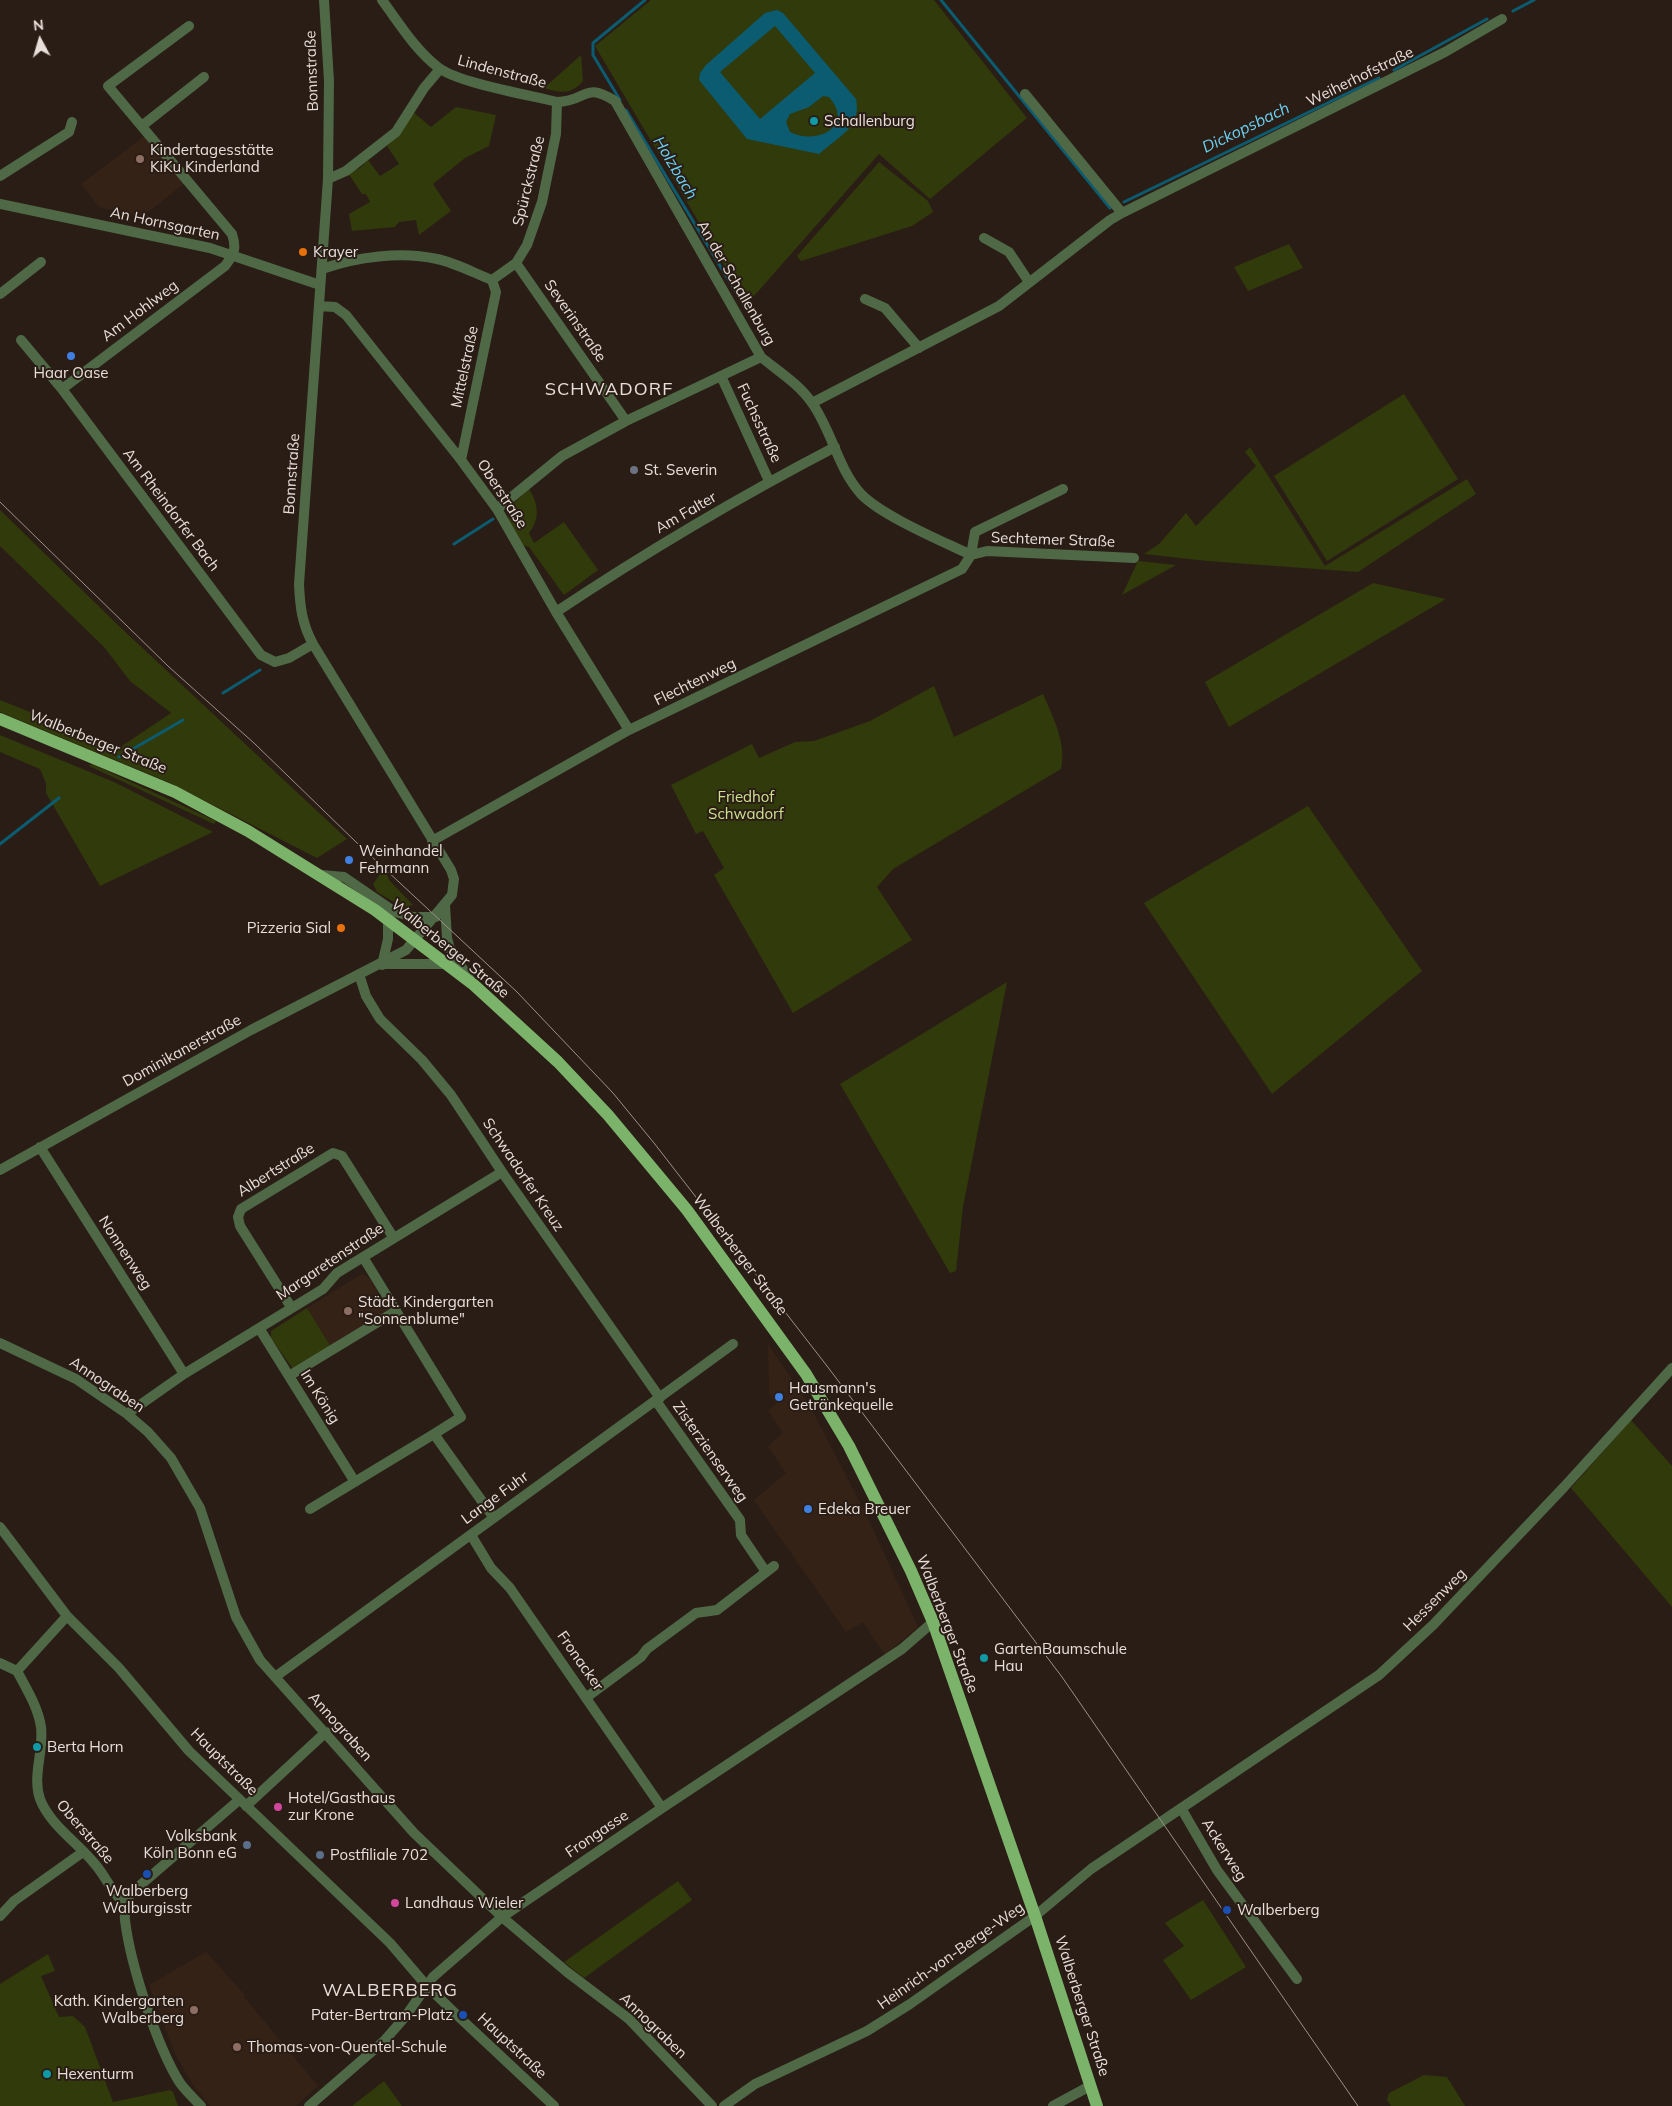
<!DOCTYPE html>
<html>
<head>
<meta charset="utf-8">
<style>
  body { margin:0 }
  #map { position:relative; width:1672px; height:2106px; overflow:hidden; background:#2a1d15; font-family:Mulish,sans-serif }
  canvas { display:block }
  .north { position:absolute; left:15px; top:15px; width:50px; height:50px; -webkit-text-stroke:4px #2a1d15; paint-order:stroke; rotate:354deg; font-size:14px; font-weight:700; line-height:20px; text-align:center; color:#e9dfda }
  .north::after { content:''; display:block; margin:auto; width:18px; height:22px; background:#e9dfda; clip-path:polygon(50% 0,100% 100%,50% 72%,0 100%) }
</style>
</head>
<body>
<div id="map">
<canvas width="1672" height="2106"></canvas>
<div class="north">N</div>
</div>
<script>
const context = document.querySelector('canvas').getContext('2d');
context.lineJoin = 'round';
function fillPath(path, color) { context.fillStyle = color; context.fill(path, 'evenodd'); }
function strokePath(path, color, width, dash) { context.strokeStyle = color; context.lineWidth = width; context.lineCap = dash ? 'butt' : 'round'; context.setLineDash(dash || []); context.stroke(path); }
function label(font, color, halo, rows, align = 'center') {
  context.font = font + ' Mulish,sans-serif'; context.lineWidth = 4; context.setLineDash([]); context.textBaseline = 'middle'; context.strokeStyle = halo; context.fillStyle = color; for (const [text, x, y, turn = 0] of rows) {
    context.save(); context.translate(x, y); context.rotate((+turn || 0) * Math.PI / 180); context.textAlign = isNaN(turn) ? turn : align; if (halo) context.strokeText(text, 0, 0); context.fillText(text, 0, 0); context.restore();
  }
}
fillPath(new Path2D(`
  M146 135 186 182 142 217 99 207 81 184Z
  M364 1274 370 1279 388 1310 331 1347 307 1308 360 1275Z
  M768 1344 810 1406 866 1514 918 1627 885 1655 863 1622 846 1632 754 1500 786 1473 768 1446 783 1433 768 1410 776 1404 769 1393Z
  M206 1952 245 1995 244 1997 318 2086 296 2106H210L193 2085 176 2056 149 1985Z`), '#352217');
fillPath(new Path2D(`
  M651 0H934L1027 118 930 199 879 154 747 304 595 46Z
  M581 55 583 81C571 95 561 93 544 88Z
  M456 107 496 115 489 146 465 158 433 184 451 211 419 235 416 220 399 222 395 227 352 231 349 214 370 202 366 194H362L348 173 360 168 368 160 380 176 399 164 387 146 400 133 413 112 431 127Z
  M879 162 928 201 933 212 912 226 801 261 797 256Z
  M1289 244 1303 268 1248 291 1234 267Z
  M1404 394 1458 479 1327 561 1274 476Z
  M1250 447 1325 566 1467 479 1476 494 1358 572 1207 561 1144 554 1159 544 1186 513 1196 526 1256 466 1245 452Z
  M529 489C539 505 540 519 529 533L534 543 564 522 598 570 564 595 529 547 523 545C505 513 500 515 529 489Z
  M0 510 121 628 347 839 317 858 168 782 0 712V700L119 748 171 713 130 681 104 647 0 546Z
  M1138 561 1176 565 1122 595Z
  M1373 583 1446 599 1229 727 1205 682Z
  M934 686 954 737 1043 694C1053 717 1067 744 1061 769L893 869 877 887 912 940 793 1013 714 875 724 868 703 831 696 834 671 785 752 744 759 758 795 742 814 741 870 721Z
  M0 735 114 782 213 832 100 886 46 793V783L40 769 0 752Z
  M92 764 216 821 214 824 89 766Z
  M1308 806 1422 971 1272 1094 1144 903Z
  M383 870 387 874 389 880 413 905 404 908 377 892 373 884Z
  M1007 982 963 1207 956 1271 950 1273 840 1084Z
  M307 1308 331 1347 293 1369 271 1338V1331Z
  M1631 1420 1672 1466V1607L1571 1488Z
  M678 1881 692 1900 584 1978 564 1962Z
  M1203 1900 1246 1967 1191 2000 1163 1960 1184 1946 1165 1923Z
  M48 1954 55 1971 41 1976 59 2017 73 2016 85 2027 113 2102 170 2090 173 2092 178 2106H0V1984Z
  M1424 2075 1447 2077 1465 2106H1391L1387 2100 1389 2093Z
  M384 2081 402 2106H352Z`), '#313a0b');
fillPath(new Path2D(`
  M777 10 783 13 856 99C862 127 838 137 819 154L747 139 699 80 700 73 706 65 765 13ZM775 26 815 73 760 119 720 72ZM823 96 829 97C855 126 817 146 790 132L786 122 790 114 809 107Z`), '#0b5b71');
strokePath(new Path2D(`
  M941 0 1110 208
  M1513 11 1534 0
  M1394 70 1487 19
  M620 100 593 55V43L645 0
  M626 110 743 304
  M1124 202 1379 78
  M454 544 493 519
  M223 693 260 670
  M119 757 183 720
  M0 844 59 798`), '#0b5b71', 3);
strokePath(new Path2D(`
  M382 0C399 23 416 51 439 68 459 83 529 95 557 102 588 101 584 81 615 101L761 357C778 371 799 384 812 403 832 431 838 469 861 494 882 516 942 541 971 555L987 551 1134 558
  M1025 94 1122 213
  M143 125 204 77
  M0 176 69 132 72 122
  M328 179 346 171 396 132 424 88 440 69
  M0 204 210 248 320 285
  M984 238 1009 252 1029 282
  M516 263 626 421
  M322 269C356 257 401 251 437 259 456 263 474 273 492 280
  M492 280 516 263 527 245 542 202 556 134 557 102
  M0 294 41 262
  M865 299 885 308 919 348
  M319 306 335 307 346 315 461 460 497 509 556 612 629 730
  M21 340 62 389 261 655 275 662 289 658 313 644
  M721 376 769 481
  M62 389 225 266C234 254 237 249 232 234L108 86 189 26
  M812 403 999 306 1110 220 1122 213 1445 52 1502 19
  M461 460 496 292 492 280
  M497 509 562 456 626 421 761 357
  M556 612C646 552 739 497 835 447
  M432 841 629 730 962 569 971 555 975 532 1063 489
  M321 875 344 877 395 912 413 917H436
  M445 905 447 938 450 949 470 980
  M385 964H446
  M382 965 388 939V921
  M359 974 366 996 380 1019 422 1060 451 1095 502 1172 660 1398
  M40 1147 184 1374
  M0 1170 251 1030 406 950 452 895 454 879 451 870 313 644C302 624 300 607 299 584L328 179 329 81 324 0
  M363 1257 461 1417 434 1434 494 1518
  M291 1307 240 1226 238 1217 241 1209 333 1153 342 1156 393 1237
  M259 1328 355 1482
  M0 1343 76 1379 127 1414 148 1432 171 1458 200 1508 236 1617 260 1660 414 1833 502 1917 567 1972 629 2019 712 2106
  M289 1376 396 1311
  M656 1401 740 1520 741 1535 766 1572
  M127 1414 184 1374 323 1289 337 1273 502 1172
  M310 1509 434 1434
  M0 1527 67 1616 119 1668 189 1751 390 1943 426 1985 460 2018 554 2106
  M471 1535 491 1568 510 1588 662 1808
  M0 1663 17 1671
  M17 1671C26 1688 38 1707 41 1727 44 1751 32 1776 40 1799 50 1825 77 1842 94 1863 106 1876 112 1894 126 1905
  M17 1671 67 1616
  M275 1677 733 1344
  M587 1697 641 1657 647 1649 696 1613 717 1610 774 1566
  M246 1806 326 1732
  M1181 1808 1217 1870 1297 1979
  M0 1916 14 1901 83 1852
  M201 2106C194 2099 186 2091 180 2083 157 2047 130 1963 125 1920 124 1911 127 1903 130 1894L239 1800
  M309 2106 384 2041 405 2017 433 1977 502 1917 662 1808 902 1649 933 1622
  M724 2106 755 2084 867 2031 910 2004 1035 1916 1091 1869 1379 1675 1433 1625 1564 1487 1672 1368
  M1053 2106 1090 2086`), '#4f6947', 10);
strokePath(new Path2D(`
  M0 719 175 792 248 831 375 910 474 985 558 1062 608 1115 687 1210 806 1374 849 1446 911 1571 933 1622 1035 1916 1097 2106`), '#7cb36b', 12);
strokePath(new Path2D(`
  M0 502 169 667 255 744 356 842 517 992 613 1093 654 1143 827 1366 1062 1677 1358 2106`), '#9c918a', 1);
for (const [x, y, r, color] of [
  [814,121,5,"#0f9aa8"],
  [140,159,5,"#8d6e63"],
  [303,252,5,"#e8710a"],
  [71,356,5,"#3f7fe0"],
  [634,470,5,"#6b7280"],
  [349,860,5,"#3f7fe0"],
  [341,928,5,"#e8710a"],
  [348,1311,5,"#8d6e63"],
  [779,1397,5,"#3f7fe0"],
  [808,1509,5,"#3f7fe0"],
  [984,1658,5,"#0f9aa8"],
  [37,1747,5,"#0f9aa8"],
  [278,1807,5,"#d1479c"],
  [247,1845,5,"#5c6f8a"],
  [320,1855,5,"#5c6f8a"],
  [147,1874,5,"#1a4fb4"],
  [395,1903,5,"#d1479c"],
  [1227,1910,5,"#1a4fb4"],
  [194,2010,5,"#8d6e63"],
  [463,2015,5,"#1a4fb4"],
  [237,2047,5,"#8d6e63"],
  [47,2074,5,"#0f9aa8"]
]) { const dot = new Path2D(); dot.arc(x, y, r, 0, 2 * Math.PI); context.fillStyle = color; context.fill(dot); strokePath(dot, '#2a1d15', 2); }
label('15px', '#e9dfda', '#2a1d15', [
  ["Bonnstraße",312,71,-92],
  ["Lindenstraße",502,72,15],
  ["Weiherhofstraße",1360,77,-26],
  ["Spürckstraße",529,181,-76],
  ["An Hornsgarten",165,224,12],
  ["An der Schallenburg",736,283,60],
  ["Am Hohlweg",140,311,-37],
  ["Severinstraße",575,321,55],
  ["Mittelstraße",465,367,-78],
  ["Fuchsstraße",759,423,65],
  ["Bonnstraße",292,474,-86],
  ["Oberstraße",502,494,57],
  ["Am Rheindorfer Bach",171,510,53],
  ["Am Falter",686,513,-30],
  ["Sechtemer Straße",1053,540,2],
  ["Flechtenweg",695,682,-26],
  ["Walberberger Straße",98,742,22],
  ["Walberberger Straße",450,949,39],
  ["Dominikanerstraße",182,1051,-29],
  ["Albertstraße",276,1170,-32],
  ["Schwadorfer Kreuz",523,1175,56],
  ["Nonnenweg",125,1253,57],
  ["Walberberger Straße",740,1255,53],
  ["Margaretenstraße",330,1262,-34],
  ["Annograben",107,1385,34],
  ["Im König",320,1397,58],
  ["Zisterzienserweg",710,1452,55],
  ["Lange Fuhr",495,1498,-36],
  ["Hessenweg",1435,1600,-45],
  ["Walberberger Straße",947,1624,69],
  ["Fronacker",580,1661,55],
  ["Annograben",340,1727,48],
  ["Hauptstraße",224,1762,45],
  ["Oberstraße",85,1832,49],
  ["Frongasse",597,1834,-34],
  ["Ackerweg",1224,1850,58],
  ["Heinrich-von-Berge-Weg",951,1956,-35],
  ["Walberberger Straße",1082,2006,72],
  ["Annograben",653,2026,44],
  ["Hauptstraße",512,2046,43]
]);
label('15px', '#e9dfda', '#2a1d15', [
  ["Schallenburg",824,121],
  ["Kindertagesstätte",150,150],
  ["KiKu Kinderland",150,167],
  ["Krayer",313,252],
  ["Haar Oase",71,373,"center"],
  ["St. Severin",644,470],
  ["Weinhandel",359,851],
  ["Fehrmann",359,868],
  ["Pizzeria Sial",331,928,"right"],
  ["Städt. Kindergarten",358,1302],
  ["\"Sonnenblume\"",358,1319],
  ["Hausmann's",789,1388],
  ["Getränkequelle",789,1405],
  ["Edeka Breuer",818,1509],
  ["GartenBaumschule",994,1649],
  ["Hau",994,1666],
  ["Berta Horn",47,1747],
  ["Hotel/Gasthaus",288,1798],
  ["zur Krone",288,1815],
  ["Volksbank",237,1836,"right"],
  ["Köln Bonn eG",237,1853,"right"],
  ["Postfiliale 702",330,1855],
  ["Walberberg",147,1891,"center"],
  ["Walburgisstr",147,1908,"center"],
  ["Landhaus Wieler",405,1903],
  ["Walberberg",1237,1910],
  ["Kath. Kindergarten",184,2001,"right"],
  ["Walberberg",184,2018,"right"],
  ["Pater-Bertram-Platz",453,2015,"right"],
  ["Thomas-von-Quentel-Schule",247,2047],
  ["Hexenturm",57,2074]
], 'left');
label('15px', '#cde08e', '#2a1d15', [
  ["Friedhof",746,797],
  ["Schwadorf",746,814]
]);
label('italic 16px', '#6ad2f4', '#2a1d15', [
  ["Dickopsbach",1246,128,-26],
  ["Holzbach",675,168,59]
]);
context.letterSpacing = '1px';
label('18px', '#e9dfda', '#2a1d15', [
  ["SCHWADORF",609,390],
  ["WALBERBERG",390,1991]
]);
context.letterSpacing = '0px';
</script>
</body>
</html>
